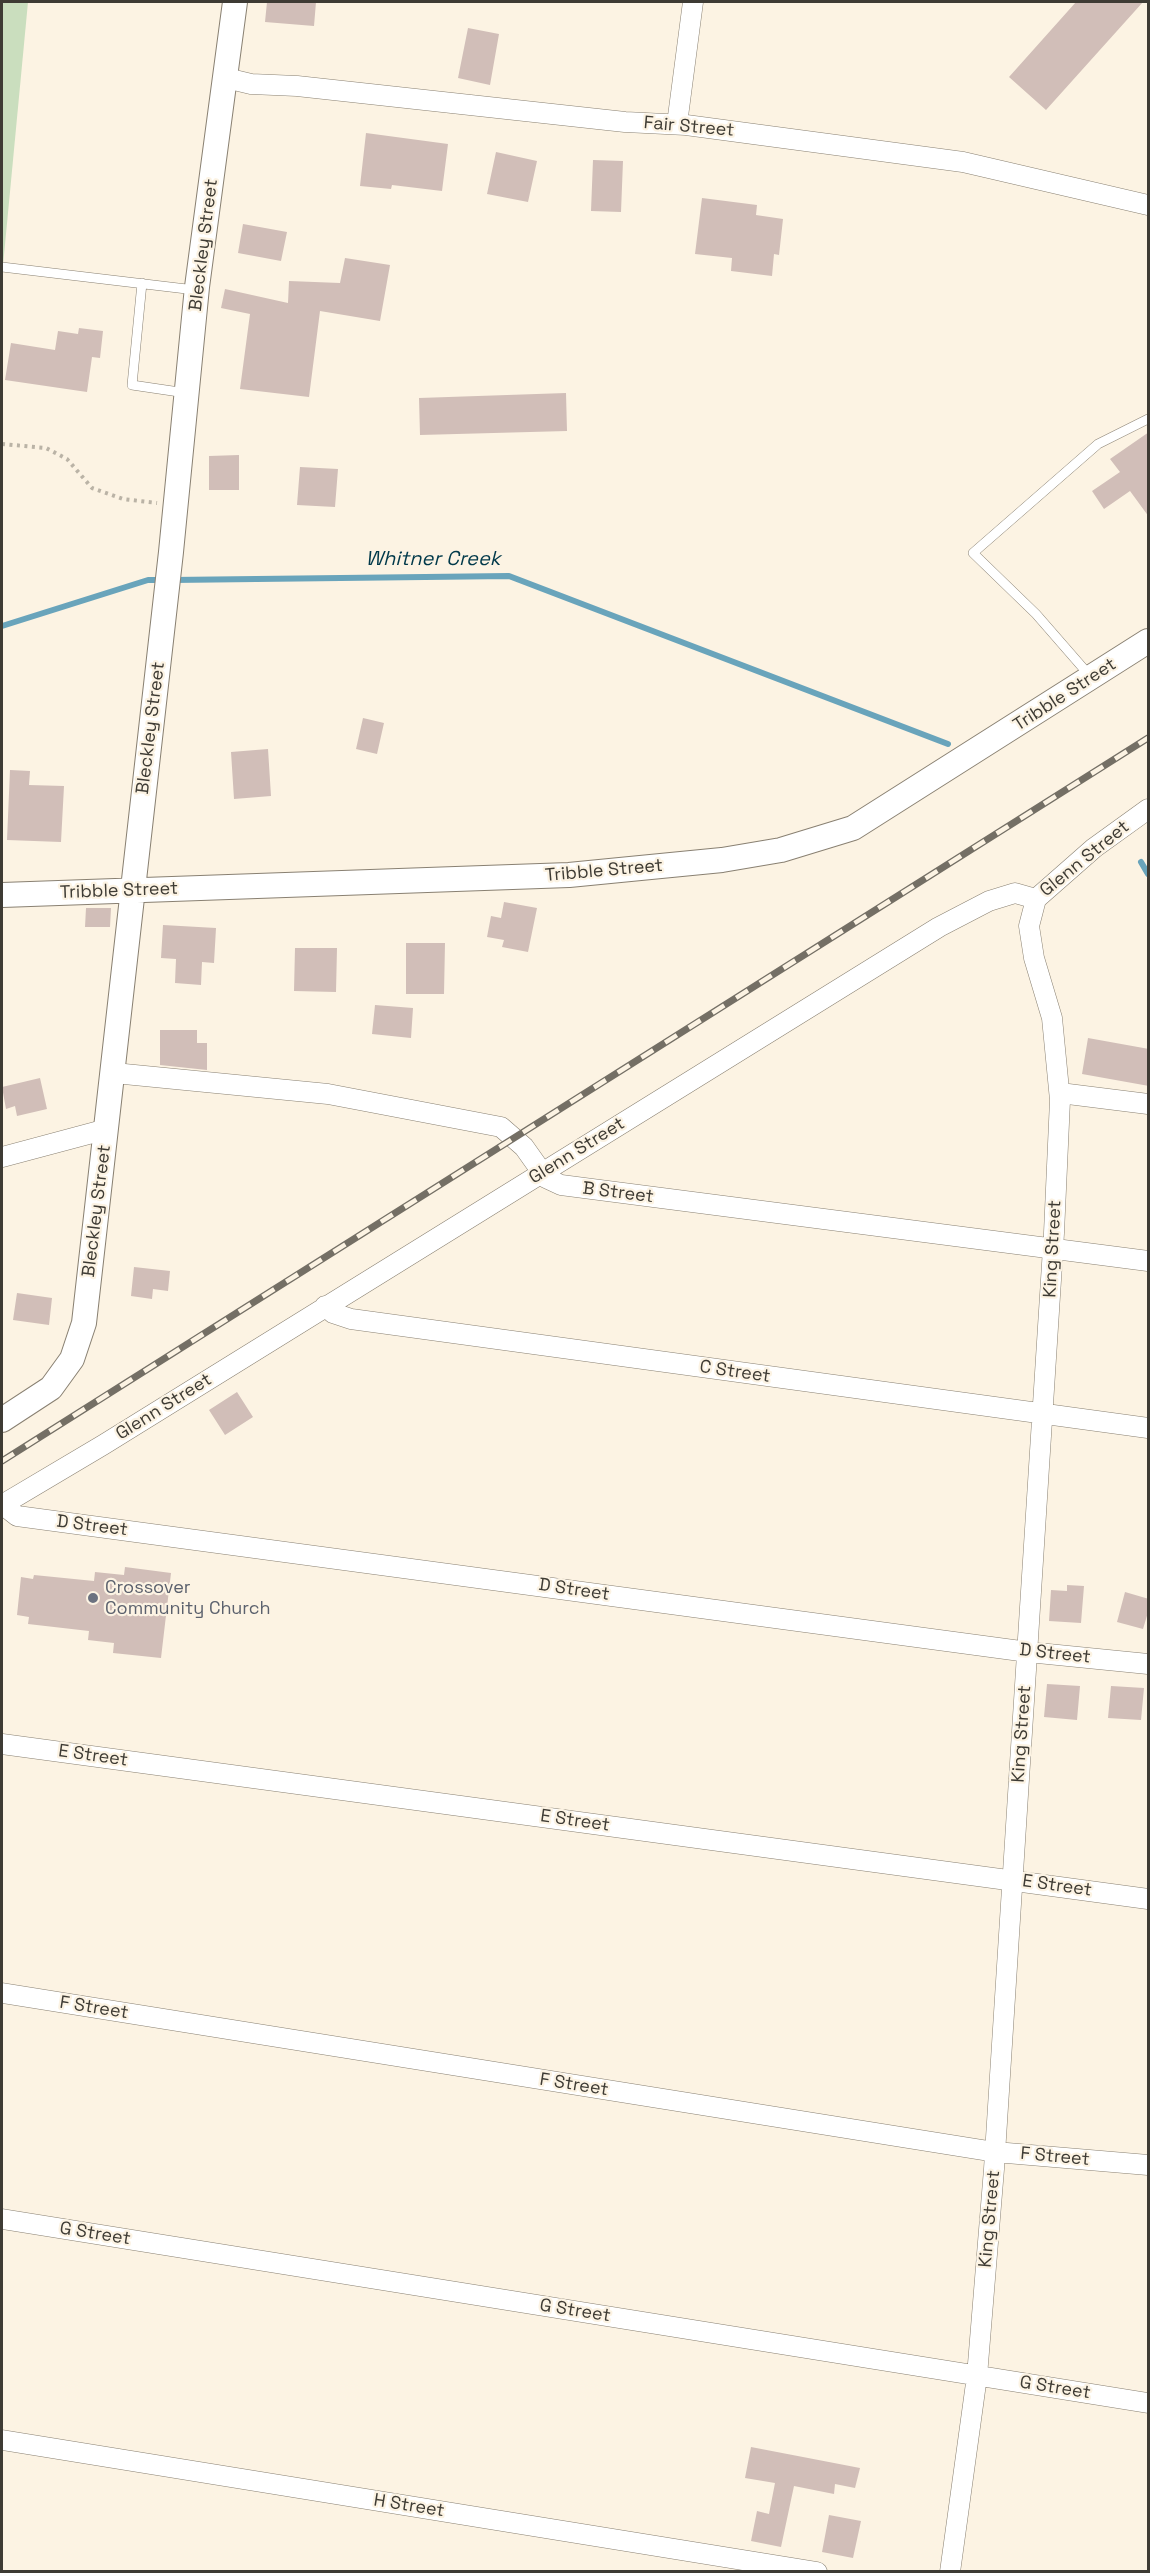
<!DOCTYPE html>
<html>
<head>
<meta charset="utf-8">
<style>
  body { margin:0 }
  #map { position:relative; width:1150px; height:2573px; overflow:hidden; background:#fcf3e3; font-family:"Space Grotesk",sans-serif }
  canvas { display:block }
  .frame { position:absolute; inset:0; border:3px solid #3e3b34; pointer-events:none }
</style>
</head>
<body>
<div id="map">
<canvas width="1150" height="2573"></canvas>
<div class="frame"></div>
</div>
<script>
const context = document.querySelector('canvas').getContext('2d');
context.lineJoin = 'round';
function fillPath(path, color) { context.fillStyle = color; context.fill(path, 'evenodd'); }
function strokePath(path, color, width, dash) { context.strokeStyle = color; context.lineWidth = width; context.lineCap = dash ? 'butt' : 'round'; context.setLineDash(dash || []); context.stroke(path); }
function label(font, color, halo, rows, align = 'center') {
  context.font = font + ' "Space Grotesk",sans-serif'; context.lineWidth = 4.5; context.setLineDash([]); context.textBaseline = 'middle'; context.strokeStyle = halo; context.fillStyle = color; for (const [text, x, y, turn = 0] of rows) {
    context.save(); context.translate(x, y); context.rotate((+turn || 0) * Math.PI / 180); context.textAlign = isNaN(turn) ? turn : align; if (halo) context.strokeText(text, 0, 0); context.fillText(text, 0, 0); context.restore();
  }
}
fillPath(new Path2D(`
  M2 2H28L2 276Z`), '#cadebe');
strokePath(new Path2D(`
  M172 580 509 576 948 744
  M2 626 148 580H162
  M1141 862 1148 874`), '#69a4bb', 6);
fillPath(new Path2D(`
  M267 2H316L314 26 265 22Z
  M1076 2H1143L1046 110 1009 77Z
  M468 28 499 34 490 85 458 78Z
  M366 133 448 144 442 191 392 185 391 189 360 186Z
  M496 152 537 161 528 202 487 194Z
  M593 160 623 161 621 212 591 211Z
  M702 198 757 205 756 215 783 219 779 255 774 254 772 276 731 271 732 258 695 254Z
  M243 224 287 232 281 261 238 253Z
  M345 258 390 265 380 321 320 311 309 397 240 389 250 314 221 308 225 289 288 303 289 281 340 283Z
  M79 328 103 331 100 358 92 357 87 392 5 380 11 343 55 350 58 331 78 334Z
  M566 393 567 431 420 435 419 398Z
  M1149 432V517L1130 491 1104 509 1092 491 1120 472 1110 459Z
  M239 455V490H209V456Z
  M300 467 338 469 335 507 297 505Z
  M363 718 384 723 377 754 356 749Z
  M268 749 271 796 234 799 231 752Z
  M10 770 30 771 29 785 64 786 61 842 7 840Z
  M504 902 537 908 528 952 502 947 504 940 487 937 491 916 501 918Z
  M86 908H111L110 927H85Z
  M163 925 216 928 214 963 202 962 201 985 175 983 176 959 161 958Z
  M406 943H445L444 994H406Z
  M295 948H337L336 992 294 991Z
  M375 1005 413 1008 411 1038 372 1034Z
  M160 1030H197V1043H207V1070L160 1065Z
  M1088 1038 1149 1049V1086L1082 1074Z
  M40 1078 47 1109 17 1116 15 1106 6 1109 2 1087Z
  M134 1267 170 1271 168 1291 153 1289 152 1299 131 1296Z
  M17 1293 52 1298 49 1325 13 1320Z
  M237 1392 253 1417 225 1435 209 1410Z
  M125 1567 171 1573 161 1658 113 1653 114 1643 88 1640 89 1631 28 1624 29 1617 17 1615 21 1577 33 1579 34 1575 94 1581 95 1572 124 1575Z
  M1067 1585 1084 1586 1081 1623 1049 1621 1051 1590 1067 1591Z
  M1125 1592 1149 1599V1609L1143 1629 1117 1622Z
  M1047 1684 1080 1686 1077 1720 1044 1717Z
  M1111 1686 1144 1688 1141 1720 1108 1718Z
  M751 2447 860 2468 855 2488 835 2484 834 2494 794 2486 781 2547 751 2541 757 2511 769 2514 775 2483 745 2478Z
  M829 2515 861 2521 853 2558 822 2552Z`), '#d1beb8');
const service = new Path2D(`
  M2 267 195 290
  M142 283 132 385 186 393
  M1090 676 1036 614 973 553 1098 444 1148 419`);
const minor = new Path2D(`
  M226 78 251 84 297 86 625 122 686 125 963 162 1148 205
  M677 124 693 2
  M1036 899 1094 848 1148 809
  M114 1073 328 1094 501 1127 524 1147 546 1178 561 1185 1148 1261
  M1060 1093 1148 1104
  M2 1157 107 1129
  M325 1306 333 1313 351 1319 1148 1428
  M2 1505 103 1445 939 927 989 901 1015 893 1036 899
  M3 1505 17 1516 1028 1652 1148 1664
  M2 1744 1148 1899
  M2 1993 995 2152 1148 2165
  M2 2219 1148 2403
  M2 2440 817 2572
  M950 2572 977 2376 994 2169 1054 1233 1060 1100 1052 1018 1034 958 1029 926 1036 899`);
const tertiary = new Path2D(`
  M2 895 569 875 722 860 781 850 853 828 1148 641
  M2 1420 51 1388 72 1359 84 1323 171 552 197 287 235 2`);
strokePath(service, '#898072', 10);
strokePath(minor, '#898072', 21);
strokePath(tertiary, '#898072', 26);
strokePath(new Path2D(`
  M2 444 46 448 67 459 92 488 123 499 157 503`), '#bab3a6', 4, [3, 4.5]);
strokePath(service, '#fff', 9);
strokePath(minor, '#fff', 20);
strokePath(tertiary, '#fff', 24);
const rail = new Path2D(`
  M2 1461 1148 738`);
strokePath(rail, '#746f65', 7);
strokePath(rail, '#fcf3e3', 4.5, [14]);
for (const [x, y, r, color] of [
  [93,1598,6,"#6b7280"]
]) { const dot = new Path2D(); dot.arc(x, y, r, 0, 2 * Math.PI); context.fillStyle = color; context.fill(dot); strokePath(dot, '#fcf3e3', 2); }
label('18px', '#3e3b34', '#fcf3e3', [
  ["Fair Street",689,127,5],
  ["Bleckley Street",204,245,-83],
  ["Tribble Street",1065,695,-33],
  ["Bleckley Street",151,728,-83],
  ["Glenn Street",1085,859,-39],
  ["Tribble Street",604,871,-5],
  ["Tribble Street",119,891,-2],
  ["Glenn Street",577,1151,-32],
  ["B Street",618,1193,7],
  ["Bleckley Street",97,1211,-83],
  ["King Street",1053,1249,-87],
  ["C Street",735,1372,8],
  ["Glenn Street",164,1407,-32],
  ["D Street",92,1526,7],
  ["D Street",574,1590,8],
  ["D Street",1055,1654,6],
  ["King Street",1022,1734,-86],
  ["E Street",93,1756,8],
  ["E Street",575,1821,8],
  ["E Street",1057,1886,8],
  ["F Street",94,2008,9],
  ["F Street",574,2085,9],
  ["F Street",1055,2157,5],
  ["King Street",990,2219,-85],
  ["G Street",95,2234,9],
  ["G Street",575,2311,9],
  ["G Street",1055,2388,9],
  ["H Street",409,2506,9]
]);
label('18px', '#5b616d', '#fcf3e3', [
  ["Crossover",105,1588],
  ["Community Church",105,1609]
], 'left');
label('italic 20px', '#01394a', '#fcf3e3', [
  ["Whitner Creek",433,560]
]);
</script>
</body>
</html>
